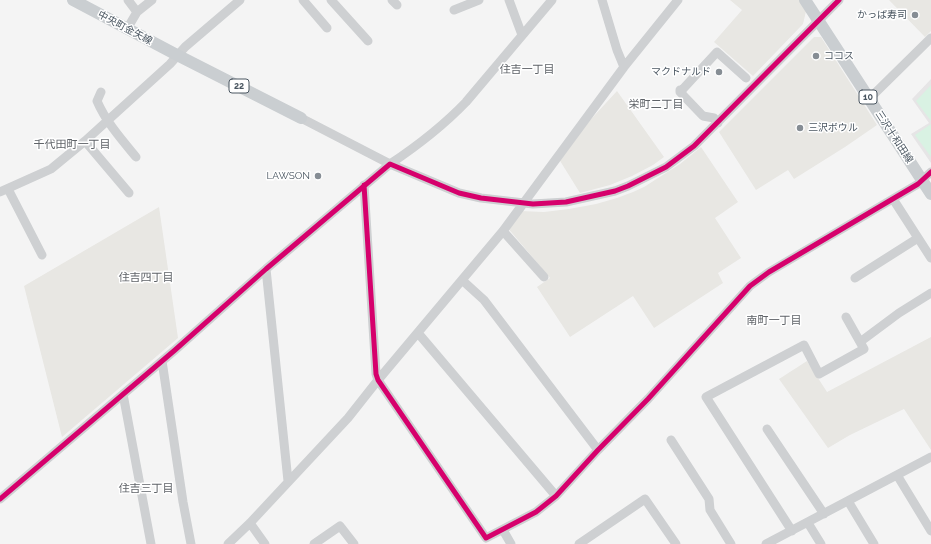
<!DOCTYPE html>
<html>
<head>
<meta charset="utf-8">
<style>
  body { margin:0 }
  canvas { display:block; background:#f4f4f4 }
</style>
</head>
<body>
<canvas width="931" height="544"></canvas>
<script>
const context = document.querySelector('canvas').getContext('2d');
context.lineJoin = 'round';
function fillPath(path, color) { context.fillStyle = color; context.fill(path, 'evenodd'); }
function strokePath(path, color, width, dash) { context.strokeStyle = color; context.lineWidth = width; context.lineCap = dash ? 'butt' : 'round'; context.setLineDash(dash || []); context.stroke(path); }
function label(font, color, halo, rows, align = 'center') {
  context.font = font + ' Raleway,"Noto Sans JP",sans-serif'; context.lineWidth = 3; context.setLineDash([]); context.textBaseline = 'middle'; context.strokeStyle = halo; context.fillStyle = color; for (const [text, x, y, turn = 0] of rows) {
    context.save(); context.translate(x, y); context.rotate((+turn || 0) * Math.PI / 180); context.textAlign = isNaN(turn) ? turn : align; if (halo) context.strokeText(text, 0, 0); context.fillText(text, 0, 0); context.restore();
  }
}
fillPath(new Path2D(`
  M730 0H802L807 7 803 24 753 76 714 42 742 10Z
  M889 0H931V31L925 37Z
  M814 37H821L877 125 845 147 794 179 788 170 756 190 719 132Z
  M617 91 664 157 653 165 632 176 610 185 580 193 557 156Z
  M701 147 738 202 715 218 741 258 718 273 723 283 654 328 633 296 570 337 537 287 550 278 507 227 520 211 544 212 569 209 596 204 617 198 633 192 644 187 680 164Z
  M159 207 178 338 62 437 24 286Z
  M931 337V450L904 409 850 435 828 448 779 379 807 361 827 392Z`), '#e8e7e3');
fillPath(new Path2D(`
  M931 79V163L911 134 929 123 912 99Z`), '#e6e5e6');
fillPath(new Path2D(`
  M931 85V121L916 101Z
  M931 124V157L915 135Z`), '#d9f2e3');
strokePath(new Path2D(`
  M303 0 327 28
  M331 0 368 41
  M392 0 397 5
  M509 0 522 35
  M602 0 617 50 624 67
  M454 10 479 0
  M137 12 152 0
  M127 29 137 12 128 0
  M680 90V92L703 116 714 118 718 123
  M101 92 97 101C106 122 122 140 136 157
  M682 94V90L717 52 746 78
  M869 99 931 38
  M301 118 390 164C417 146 443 126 466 102L552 0
  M85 141 129 193
  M364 185 376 374 378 380 486 538 536 512 556 496 598 450 648 399 750 286 769 272 918 184 931 172
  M8 189 42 255
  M0 192 51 169 85 141 170 64 185 47 240 0
  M893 199 931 258
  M503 231 544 277
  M266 269 288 481
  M855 278 918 238
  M462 280 484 300 598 450
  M418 333 556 496
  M860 342 899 313 931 293
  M162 361 183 502 191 544
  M123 394 151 544
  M767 429 824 514
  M671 440 709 499 710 510 731 544
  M897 475 931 531
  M0 499 175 350 266 269 390 164 459 193 481 198 533 204 566 202 615 191 628 186 666 167 694 146 839 0
  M848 501 874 544
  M250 523 265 544
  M808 523 821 544
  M503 530 511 544
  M792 531 706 397 804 345 819 374 864 349 846 317
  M228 544 250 523 348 418 378 380 503 231 624 67 678 0
  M314 544 340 526 354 544
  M579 544 645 499 676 544
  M766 544 931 457`), '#ced0d2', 9);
strokePath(new Path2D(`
  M73 0 177 55 301 118
  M805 0 931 194`), '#caced1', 12);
strokePath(new Path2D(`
  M364 185 376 374 378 380 486 538 536 512 556 496 598 450 648 399 750 286 769 272 918 184 931 172
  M0 499 175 350 266 269 390 164 459 193 481 198 533 204 566 202 615 191 628 186 666 167 694 146 839 0`), '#d6006c', 5);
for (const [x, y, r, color] of [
  [915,15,4,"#868d94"],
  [816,56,4,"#868d94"],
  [719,72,4,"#868d94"],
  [800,128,4,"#868d94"],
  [318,176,4,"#868d94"]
]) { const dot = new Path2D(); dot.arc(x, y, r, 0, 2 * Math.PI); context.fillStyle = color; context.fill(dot); strokePath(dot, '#fff', 1.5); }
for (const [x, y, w] of [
  [239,86,20],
  [868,97,18]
]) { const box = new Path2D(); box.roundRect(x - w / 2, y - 7, w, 14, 3); context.fillStyle = '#fff'; context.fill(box); strokePath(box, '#4a5661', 1); }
label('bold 9px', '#4a5661', null, [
  ["22",239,86],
  ["10",868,97]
]);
label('10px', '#4a5661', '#fff', [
  ["かっぱ寿司",907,15],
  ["ココス",824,56,"left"],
  ["マクドナルド",711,72],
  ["三沢ボウル",808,128,"left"],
  ["LAWSON",310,176]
], 'right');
label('10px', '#4a5661', '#fff', [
  ["中央町金矢線",125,28,28],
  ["三沢十和田線",894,137,57]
]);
label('11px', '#5f6368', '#fff', [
  ["住吉一丁目",527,70],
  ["栄町二丁目",656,105],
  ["千代田町一丁目",72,145],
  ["住吉四丁目",146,278],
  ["南町一丁目",774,321],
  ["住吉三丁目",146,489]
]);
</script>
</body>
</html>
